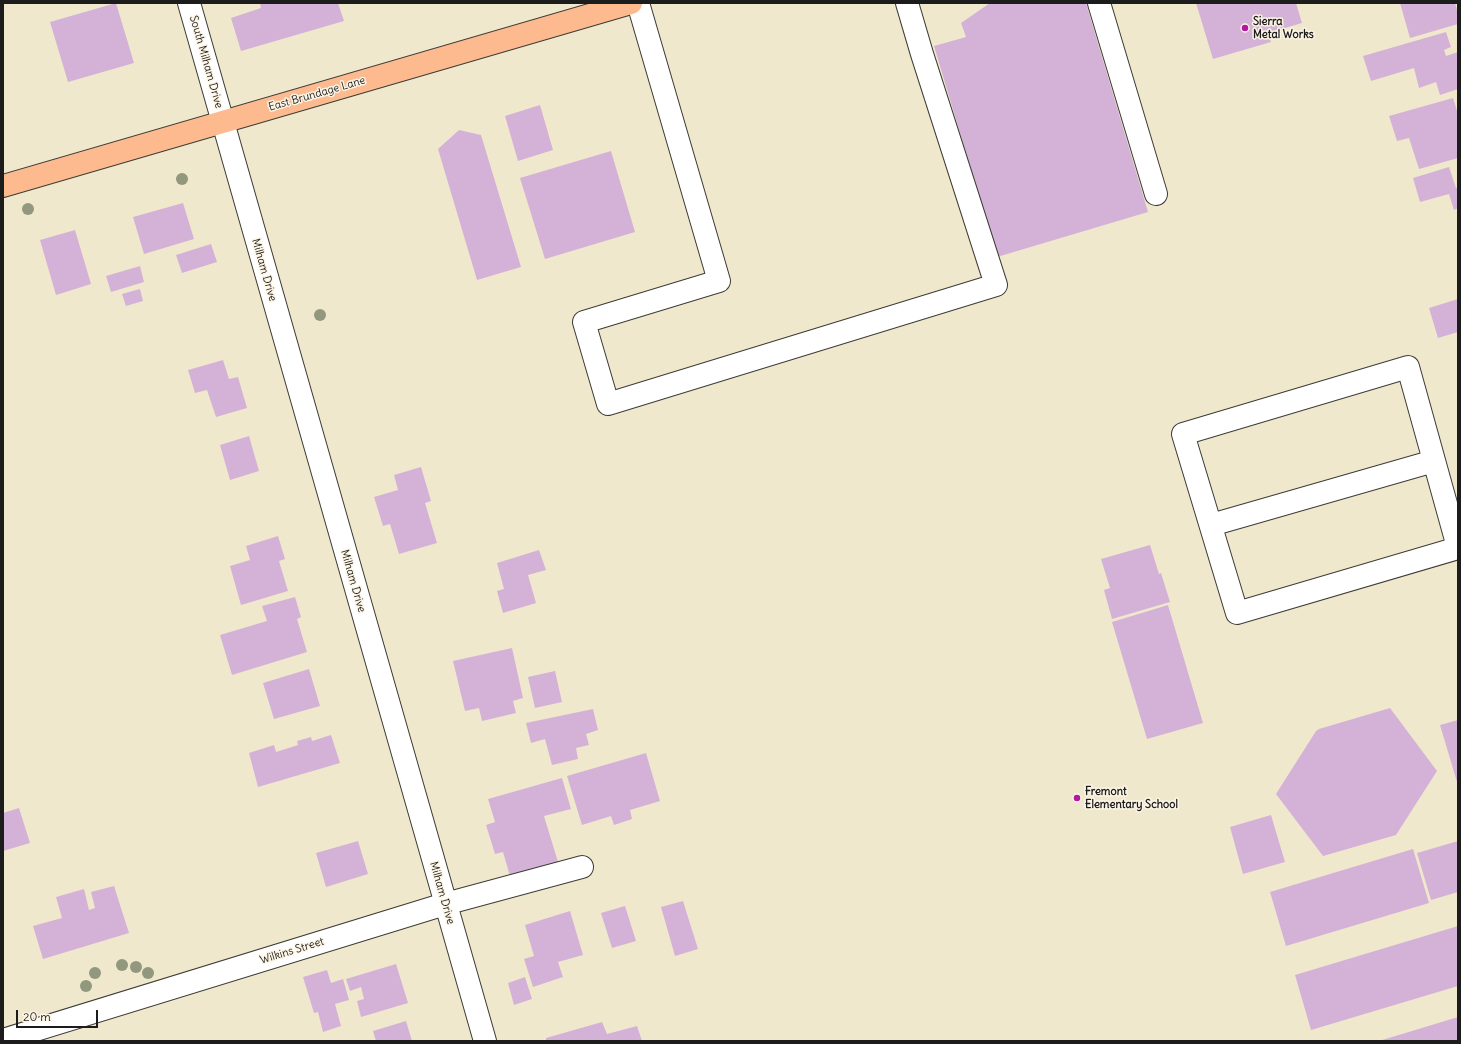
<!DOCTYPE html>
<html>
<head>
<meta charset="utf-8">
<style>
  body { margin:0 }
  #map { position:relative; width:1461px; height:1044px; overflow:hidden; background:#f0e8cc; font-family:Delius,sans-serif }
  canvas { display:block }
  .frame { position:absolute; inset:0; border:4px solid #1c1c1c; pointer-events:none }
  .scale { position:absolute; left:16px; top:1010px; width:82px; height:18px; box-sizing:border-box; border:2px solid #1c1c1c; border-top:0; padding-left:5px; font-size:12px; line-height:14px; white-space:nowrap; color:#1c1c1c; -webkit-text-stroke:3px #fcf5e5; paint-order:stroke }
</style>
</head>
<body>
<div id="map">
<canvas width="1461" height="1044"></canvas>
<div class="frame"></div>
<div class="scale">20 m</div>
</div>
<script>
const context = document.querySelector('canvas').getContext('2d');
context.lineJoin = 'round';
function fillPath(path, color) { context.fillStyle = color; context.fill(path, 'evenodd'); }
function strokePath(path, color, width, dash) { context.strokeStyle = color; context.lineWidth = width; context.lineCap = dash ? 'butt' : 'round'; context.setLineDash(dash || []); context.stroke(path); }
function label(font, color, halo, rows, align = 'center') {
  context.font = font + ' Delius,sans-serif'; context.lineWidth = 3; context.setLineDash([]); context.textBaseline = 'middle'; context.strokeStyle = halo; context.fillStyle = color; for (const [text, x, y, turn = 0] of rows) {
    context.save(); context.translate(x, y); context.rotate((+turn || 0) * Math.PI / 180); context.textAlign = isNaN(turn) ? turn : align; if (halo) context.strokeText(text, 0, 0); context.fillText(text, 0, 0); context.restore();
  }
}
fillPath(new Path2D(`
  M116 3 134 63 68 82 50 22Z
  M260 3H338L344 21 241 51 231 18 261 8Z
  M990 3H1086L1148 212 997 257 934 46 966 37 961 23Z
  M1196 3H1296L1302 23 1268 33 1271 42 1213 59Z
  M1400 3H1455L1458 13V24L1410 38Z
  M1446 32 1451 47 1444 50 1446 56 1458 52V89L1440 95 1436 82 1419 88 1414 68 1371 81 1363 56Z
  M1453 98 1458 114V158L1419 169 1409 138 1397 141 1389 116Z
  M540 105 553 150 518 161 505 116Z
  M459 130 481 135 521 267 477 280 438 149Z
  M611 151 635 232 545 259 520 178Z
  M1449 167 1456 188 1458 187V208L1454 210 1449 194 1420 202 1413 178Z
  M183 203 194 239 144 254 133 217Z
  M75 230 91 284 56 295 40 240Z
  M211 244 217 262 182 273 176 255Z
  M140 266 144 282 111 292 106 276Z
  M140 289 143 301 126 306 122 294Z
  M1458 299V332L1438 338 1429 308Z
  M223 360 229 379 238 377 247 408 216 417 207 390 195 393 188 370Z
  M249 436 259 471 230 480 220 445Z
  M421 467 431 501 425 503 437 543 399 554 390 524 383 526 374 497 398 490 394 475Z
  M278 536 285 559 279 561 288 591 241 605 230 566 250 560 246 546Z
  M1150 545 1159 574 1161 573 1170 602 1112 619 1104 590 1110 588 1101 559Z
  M539 550 546 570 528 575 536 603 503 613 497 591 504 589 497 563Z
  M295 597 301 617 297 619 307 652 232 675 220 635 267 621 262 606Z
  M1168 605 1203 723 1147 739 1112 622Z
  M512 648 523 698 513 701 516 713 482 721 479 708 465 711 453 661Z
  M309 669 320 706 274 719 263 683Z
  M555 671 562 702 535 708 528 677Z
  M1390 708 1437 771 1396 835 1323 856 1276 794 1316 731 1319 729Z
  M593 709 598 730 586 734 589 745 576 748 578 759 552 765 545 739 531 743 526 723Z
  M1458 720V782H1457L1440 725Z
  M331 735 340 763 258 787 249 753 274 745 276 752 298 745 297 741 311 737 312 741Z
  M646 753 660 801 630 810 632 819 614 825 611 816 582 825 567 776Z
  M562 778 571 809 544 816 558 862 510 876 503 852 495 854 486 825 495 822 488 799Z
  M19 808 30 843 3 851V813Z
  M1271 815 1285 862 1243 874 1230 827Z
  M358 841 368 874 326 887 316 853Z
  M1458 841V892L1431 900 1417 853Z
  M1413 849 1429 903 1286 946 1270 892Z
  M114 886 129 933 43 959 33 926 62 918 56 897 84 889 89 910 95 908 91 892Z
  M683 901 698 949 675 956 661 907Z
  M625 906 636 941 612 948 601 913Z
  M570 911 583 955 558 962 563 977 533 987 524 959 534 956 525 925Z
  M1458 926V986L1311 1030 1295 975Z
  M396 964 408 1003 361 1017 357 1001 364 999 361 987 350 991 346 979Z
  M327 970 331 983 343 979 349 1000 335 1004 341 1026 323 1032 318 1012 314 1013 303 977Z
  M525 977 532 999 514 1005 508 983Z
  M1458 1017V1041H1379Z
  M406 1021 412 1041H376L373 1031Z
  M602 1022 607 1034 637 1026 642 1041H546V1038Z`), '#d4b2d8');
const minor = new Path2D(`
  M189 3 485 1041
  M638 3 719 281 584 322 608 404 996 285 922 54 907 3
  M1099 3 1156 194
  M1211 525 1434 461
  M1458 547 1408 367 1183 434 1237 613 1458 548
  M3 1040 445 904 582 867`);
const major = new Path2D(`
  M3 186 631 3`);
strokePath(minor, '#3c3b36', 24);
strokePath(major, '#3c3b36', 24);
strokePath(minor, '#fff', 22);
strokePath(major, '#fcba8e', 22);
context.fillStyle = '#91987e';
for (const [x, y] of [
  [182,179],
  [28,209],
  [320,315],
  [122,965],
  [136,967],
  [95,973],
  [148,973],
  [86,986]
]) { context.beginPath(); context.arc(x, y, 6, 0, 2 * Math.PI); context.fill(); }
for (const [x, y, r, color] of [
  [1245,28,4,"#b5179e"],
  [1077,798,4,"#b5179e"]
]) { const dot = new Path2D(); dot.arc(x, y, r, 0, 2 * Math.PI); context.fillStyle = color; context.fill(dot); strokePath(dot, '#fcf5e5', 1.5); }
label('bold 11px', '#1c1c1c', '#fcf5e5', [
  ["Sierra",1253,22],
  ["Metal Works",1253,35],
  ["Fremont",1085,792],
  ["Elementary School",1085,805]
], 'left');
label('11px', '#1c1c1c', '#fcf5e5', [
  ["South Milham Drive",206,62,74],
  ["East Brundage Lane",317,94,-16],
  ["Milham Drive",264,270,74],
  ["Milham Drive",353,581,74],
  ["Milham Drive",442,893,74],
  ["Wilkins Street",292,951,-17]
]);
</script>
</body>
</html>
